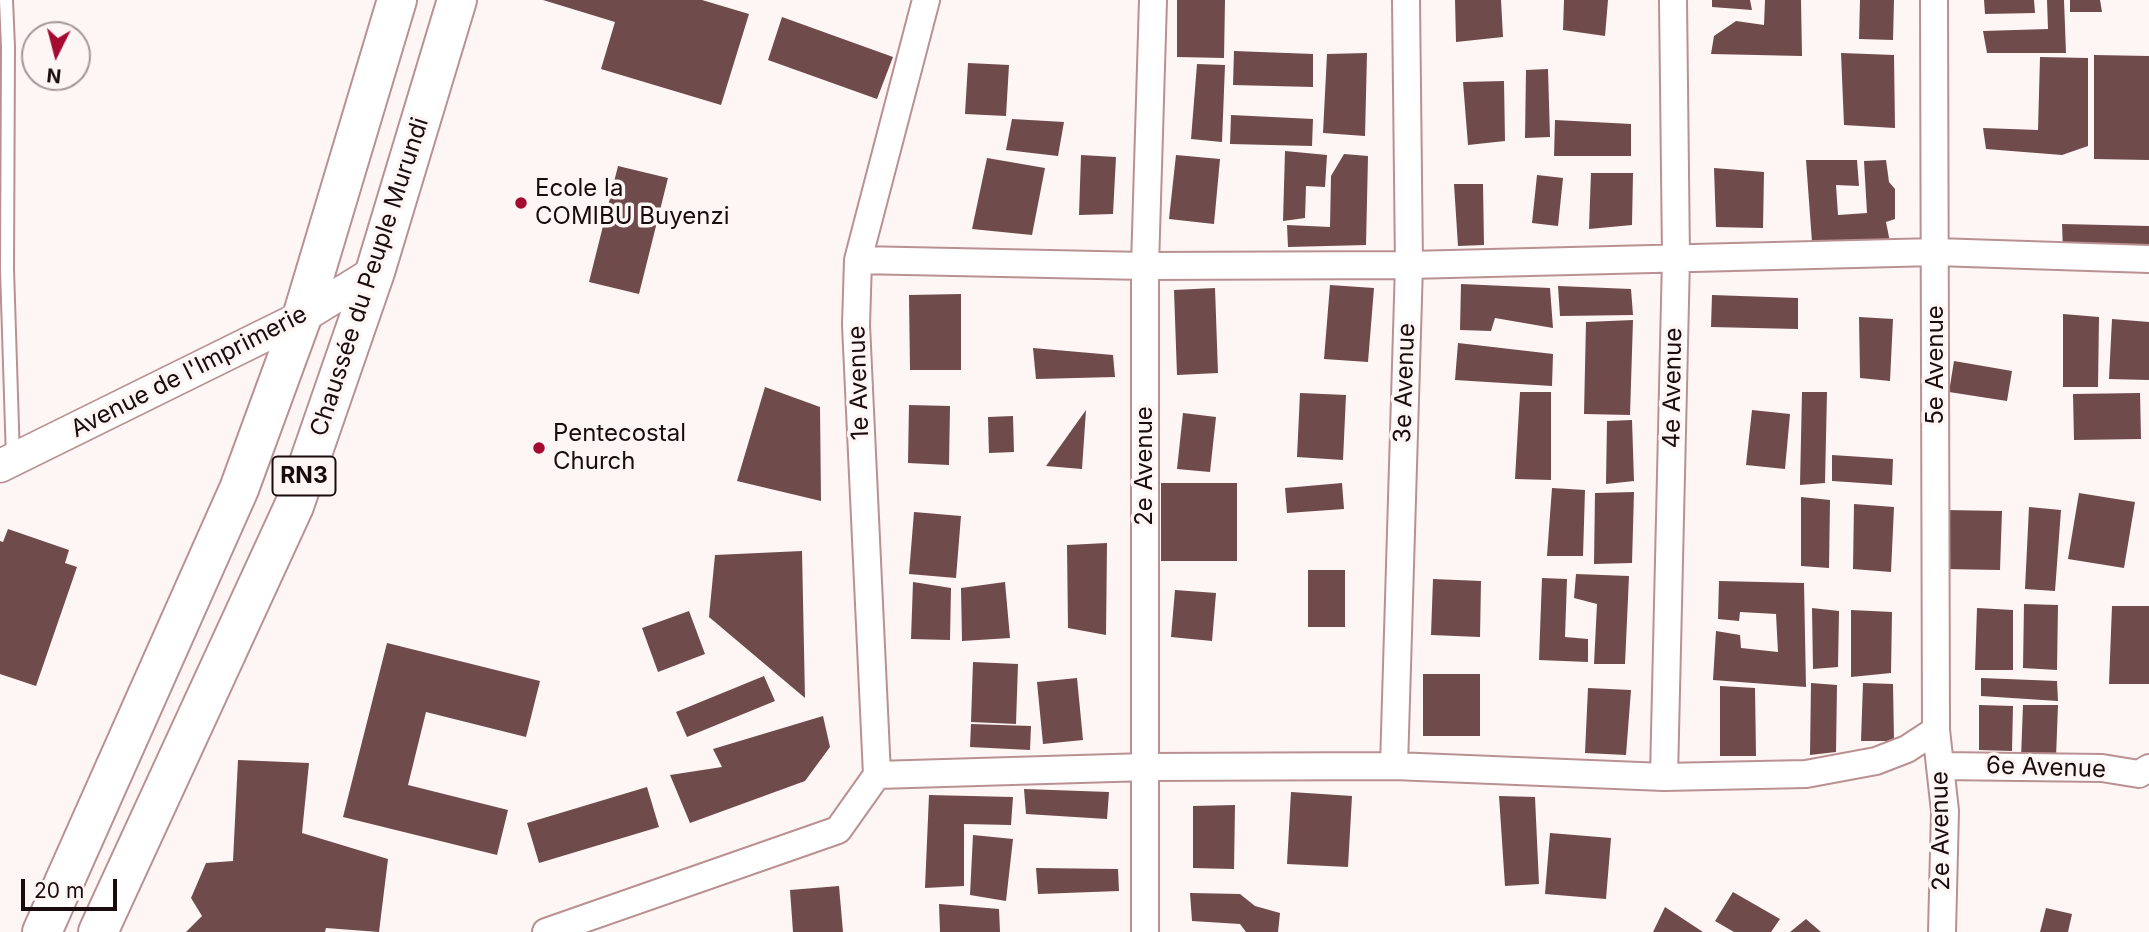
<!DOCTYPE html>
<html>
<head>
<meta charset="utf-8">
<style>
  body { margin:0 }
  #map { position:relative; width:2149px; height:932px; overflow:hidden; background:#fef5f5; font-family:Inter,sans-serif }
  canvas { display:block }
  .north { position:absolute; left:21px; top:21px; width:70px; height:70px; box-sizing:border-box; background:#fef5f5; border:2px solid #a39898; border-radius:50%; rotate:186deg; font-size:19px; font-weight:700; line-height:28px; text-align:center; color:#1a0c0d }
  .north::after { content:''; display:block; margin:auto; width:24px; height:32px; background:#a50a31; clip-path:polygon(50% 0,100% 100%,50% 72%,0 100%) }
  .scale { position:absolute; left:21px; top:879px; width:96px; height:32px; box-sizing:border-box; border:4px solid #1a0c0d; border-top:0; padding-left:9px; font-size:21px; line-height:24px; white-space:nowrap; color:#1a0c0d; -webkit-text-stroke:5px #fef5f5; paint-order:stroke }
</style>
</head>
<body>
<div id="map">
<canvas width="2149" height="932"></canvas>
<div class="north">N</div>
<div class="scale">20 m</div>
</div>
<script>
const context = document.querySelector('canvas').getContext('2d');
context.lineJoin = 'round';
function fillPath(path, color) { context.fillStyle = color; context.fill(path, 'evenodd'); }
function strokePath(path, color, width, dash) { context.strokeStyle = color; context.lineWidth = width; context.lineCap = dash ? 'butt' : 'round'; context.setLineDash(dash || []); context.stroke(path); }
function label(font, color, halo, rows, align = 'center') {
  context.font = font + ' Inter,sans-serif'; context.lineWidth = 7; context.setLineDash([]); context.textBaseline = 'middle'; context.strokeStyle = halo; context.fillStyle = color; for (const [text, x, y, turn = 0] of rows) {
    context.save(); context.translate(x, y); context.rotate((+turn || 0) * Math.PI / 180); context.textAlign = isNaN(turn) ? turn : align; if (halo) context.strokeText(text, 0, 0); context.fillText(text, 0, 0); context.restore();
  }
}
fillPath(new Path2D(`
  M543 0H702L749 14 721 105 601 69 615 22Z
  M1177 0H1225L1224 58 1177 57Z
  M1455 0H1501L1503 37 1456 42Z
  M1564 0H1608L1605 36 1563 30Z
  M1712 0H1750L1752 10 1712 7Z
  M1765 0H1801L1802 56 1711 54 1714 36 1736 21 1764 25Z
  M1860 0H1894L1893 40 1859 39Z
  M1984 0H2034L2035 13 1985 14Z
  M2047 0H2064L2066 53H1987L1983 31 2048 29Z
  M2070 0H2100L2102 12H2070Z
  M782 17 893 57 877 99 768 60Z
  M1234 51 1313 54V87L1233 85Z
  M1367 53 1365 136 1323 133 1327 54Z
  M1841 53 1894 55 1895 128 1844 125Z
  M2094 55 2149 56V160L2094 159Z
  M2040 57 2088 58V146L2062 155 1986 149 1983 128 2038 130Z
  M968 63 1009 65 1006 116 965 114Z
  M1197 64 1225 65 1222 142 1191 139Z
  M1548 69 1550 137 1525 138 1526 70Z
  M1504 81 1505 141 1468 145 1463 82Z
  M1231 115 1313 119 1312 146 1230 144Z
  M1012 119 1064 122 1058 156 1006 150Z
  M1555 120 1631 124V156H1554Z
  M1285 151 1327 155 1325 187 1306 186 1305 218 1283 221Z
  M1344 154 1368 156 1366 245 1288 247 1287 225 1330 227 1331 176Z
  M1081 155 1116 157 1113 214 1079 215Z
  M1176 155 1220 159 1214 224 1169 219Z
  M987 158 1045 168 1032 235 972 229Z
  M1806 160H1857L1859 186 1836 185 1838 215 1867 213 1864 161 1886 160 1889 182 1895 189V219L1886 222 1890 242 1837 248 1836 241 1812 242Z
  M618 166 668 178 639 294 589 282Z
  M1714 168 1764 172 1763 228 1716 227Z
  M1591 173H1633L1632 225 1589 229Z
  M1537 175 1563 178 1558 226 1532 223Z
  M1454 184H1483L1484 245 1458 246Z
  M2062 224 2149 226V249L2063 250Z
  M1461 284 1550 288 1553 328 1495 318 1491 331 1460 330Z
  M1330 285 1374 288 1368 362 1324 359Z
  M1558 286 1631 289 1633 315 1560 316Z
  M1215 288 1218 373 1177 375 1174 290Z
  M961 294V370H910L909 295Z
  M1712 295 1798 298V329L1711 327Z
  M2063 314 2099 317 2098 387H2063Z
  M1859 317 1893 319 1890 381 1860 378Z
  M2112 319 2149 322V380L2109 379Z
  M1633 320 1630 415 1584 414 1586 322Z
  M1458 343 1553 354 1552 386 1455 380Z
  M1033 348 1113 355 1115 377 1036 379Z
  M1954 361 2012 371 2007 401 1949 392Z
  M765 387 820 407 821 501 737 481Z
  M1520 392H1551V480L1515 479Z
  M1802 392H1827L1825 483 1800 485Z
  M1300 393 1346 395 1343 460 1297 457Z
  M2140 393 2141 439 2074 440 2073 394Z
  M909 405 950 406 949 465 908 463Z
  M1086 410 1082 469 1046 466Z
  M1752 410 1790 414 1785 469 1746 465Z
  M1183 413 1216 417 1210 472 1177 469Z
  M1013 416 1014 452 989 453 988 417Z
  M1632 420 1634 481 1606 484 1607 421Z
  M1832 455 1893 459 1892 485 1832 481Z
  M1161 483H1237V561H1161Z
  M1342 483 1344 509 1287 513 1285 488Z
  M1552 488 1585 490 1583 556H1547Z
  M1634 492 1632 563 1594 564 1595 493Z
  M2079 493 2135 502 2124 568 2068 559Z
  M1801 497 1830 500 1829 568 1801 566Z
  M1854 504 1894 507 1891 572 1853 569Z
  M2029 507 2061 510 2055 591 2025 589Z
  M1945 510 2002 511 2000 570 1944 569Z
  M914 512 961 516 956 578 909 574Z
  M8 529 69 550 65 563 77 567 36 686 0 674V541L3 542Z
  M1107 543 1106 635 1068 628 1067 545Z
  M802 551 805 698 709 617 715 555Z
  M1308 570H1345V627H1308Z
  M1576 574 1629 576 1625 664H1594L1597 604 1574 598Z
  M1542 578 1567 579 1565 637 1588 639V662L1539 660Z
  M1433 579 1481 581 1480 637 1431 635Z
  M1719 581 1804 583 1806 687 1713 680 1716 631 1740 635 1741 648 1778 652 1776 614 1740 612 1739 621 1718 619Z
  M913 582 951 588 950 640 911 639Z
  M1005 582 1010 638 962 641 961 588Z
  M1175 590 1216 593 1212 641 1171 637Z
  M2024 604 2058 605 2057 670 2023 668Z
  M2112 606H2149V684H2109Z
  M1812 608 1839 611 1838 667 1813 669Z
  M1977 608 2013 610V670H1975Z
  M1851 610 1892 612 1891 673 1851 677Z
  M689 611 705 654 658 672 642 628Z
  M387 643 540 681 526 737 426 712 408 785 508 810 497 855 343 817Z
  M973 662 1018 664 1016 724 971 722Z
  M1423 674H1480V736H1423Z
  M764 676 775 701 687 737 676 712Z
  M1077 678 1083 740 1043 744 1037 682Z
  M1981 678 2057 681 2058 701 1981 696Z
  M1811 683 1837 685 1836 752 1810 755Z
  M1863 683 1893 684 1894 741H1861Z
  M1720 686 1755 688 1756 756H1720Z
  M1588 688 1631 690 1626 755 1585 753Z
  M1979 705 2013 706 2012 751 1979 750Z
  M2023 705H2058L2056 758H2021Z
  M823 716 830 747 805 781 690 823 670 775 722 767 713 749Z
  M971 724 1031 726 1030 750 970 747Z
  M238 760 309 763 302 833 388 859 379 932 326 928 325 932H186L202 916 191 898 206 863 233 861Z
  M647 787 659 827 539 863 527 823Z
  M1024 789 1109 792 1107 819 1026 814Z
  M1291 792 1352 796 1348 867 1287 864Z
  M929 795 1013 797 1011 825 964 824V886L925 888Z
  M1499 796 1535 797 1539 884 1505 886Z
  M1235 805 1234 869 1193 868V806Z
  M1550 833 1611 838 1606 899 1545 894Z
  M973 835 1013 839 1006 901 970 895Z
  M1036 868 1118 869 1119 891 1038 894Z
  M839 886 843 932H793L790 890Z
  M1733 892 1780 919 1771 932H1734L1715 921Z
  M1190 893 1240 894 1255 906 1280 913 1278 932H1246L1240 924 1192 921Z
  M939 904 999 909 1000 932H940Z
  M1665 907 1703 932H1653Z
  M2046 908 2072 914 2068 932H2040Z
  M1806 919 1821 932H1790Z`), '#6f4b4c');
const service = new Path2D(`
  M6 0 8 47 7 269 13 459`);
const minor = new Path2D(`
  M1934 0 1936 730 1945 811 1942 932
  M858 260 1145 266 1409 265 1936 252 2149 259
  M1394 766 1409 265 1406 0
  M1941 766 2102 768 2139 774 2149 768
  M877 775 856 325 858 260 926 0
  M1664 777 1676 258 1673 0
  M546 932 838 830 877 775 1147 767 1394 766 1664 777 1806 774 1876 761 1907 749 1936 730
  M1145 932V266L1153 0`);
const tertiary = new Path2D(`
  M0 466 302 317 375 272`);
const trunk = new Path2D(`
  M42 932 239 489 302 317 397 0
  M98 932 294 506 375 272 457 0`);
strokePath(service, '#b99192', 16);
strokePath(minor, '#b99192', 30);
strokePath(tertiary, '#b99192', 35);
strokePath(trunk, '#b99192', 42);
strokePath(service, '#fff', 12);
strokePath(minor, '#fff', 26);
strokePath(tertiary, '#fff', 32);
strokePath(trunk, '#fff', 38);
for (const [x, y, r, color] of [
  [521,203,7,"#a50a31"],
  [539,448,7,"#a50a31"]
]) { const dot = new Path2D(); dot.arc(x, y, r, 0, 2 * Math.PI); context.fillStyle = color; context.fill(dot); strokePath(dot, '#fef5f5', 2.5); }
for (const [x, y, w] of [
  [304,476,63]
]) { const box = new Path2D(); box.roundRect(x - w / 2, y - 19.5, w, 39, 5); context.fillStyle = '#fef5f5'; context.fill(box); strokePath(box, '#1a0c0d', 2); }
label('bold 23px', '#1a0c0d', null, [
  ["RN3",304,476]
]);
label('24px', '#1a0c0d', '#fef5f5', [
  ["Ecole la",535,189],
  ["COMIBU Buyenzi",535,217],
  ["Pentecostal",553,434],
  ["Church",553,462]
], 'left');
label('24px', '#1a0c0d', '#fef5f5', [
  ["Chaussée du Peuple Murundi",370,277,-72],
  ["5e Avenue",1936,365,-90],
  ["Avenue de l'Imprimerie",189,372,-27],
  ["1e Avenue",859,383,-92],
  ["3e Avenue",1405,383,-88],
  ["4e Avenue",1673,388,-89],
  ["2e Avenue",1145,466,-90],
  ["6e Avenue",2046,768,2],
  ["2e Avenue",1941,831,-91]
]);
</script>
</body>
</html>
